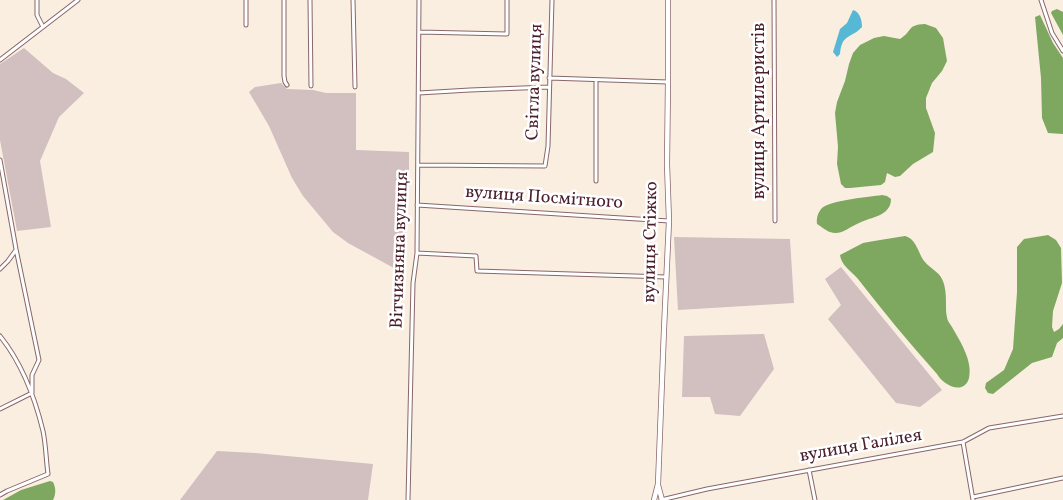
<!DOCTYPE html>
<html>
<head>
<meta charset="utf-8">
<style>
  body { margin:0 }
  canvas { display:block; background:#faeee1 }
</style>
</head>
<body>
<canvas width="1063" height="500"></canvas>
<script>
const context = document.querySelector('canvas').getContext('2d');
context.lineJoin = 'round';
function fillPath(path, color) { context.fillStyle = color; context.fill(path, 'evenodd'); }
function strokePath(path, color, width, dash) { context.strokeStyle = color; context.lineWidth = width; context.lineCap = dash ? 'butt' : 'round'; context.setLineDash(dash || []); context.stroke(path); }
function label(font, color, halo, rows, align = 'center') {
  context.font = font + ' Vollkorn,serif'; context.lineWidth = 5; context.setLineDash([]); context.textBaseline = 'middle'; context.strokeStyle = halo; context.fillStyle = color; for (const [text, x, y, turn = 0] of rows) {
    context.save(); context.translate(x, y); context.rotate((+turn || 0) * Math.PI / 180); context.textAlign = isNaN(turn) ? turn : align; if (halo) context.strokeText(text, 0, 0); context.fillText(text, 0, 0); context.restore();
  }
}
fillPath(new Path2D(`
  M24 48 53 73 66 79 84 93 59 117 40 161 51 227 17 231 0 140V64Z
  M281 83 287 89 313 90 326 93H356V150L409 152V181L403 273 348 243 333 232 303 196 292 178 269 126 249 92 255 87Z
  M674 237 790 239 794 303 678 310Z
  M841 267 942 390 920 407 896 403 828 319 841 305 825 279Z
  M764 334 774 369 740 416 715 414 710 397H682L684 336Z
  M217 451 255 453 373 464 368 500H180Z`), '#d2bfc0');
fillPath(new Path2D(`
  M1057 9 1063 12V35L1051 13 1052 11Z
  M1040 15 1053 43 1063 58V134L1048 133 1042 118 1041 78 1035 17Z
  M925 24 936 28 943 38 947 61 942 71 932 83 926 98V108L935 133 933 152 913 164 900 176 895 177 887 173 885 182 881 185 850 188H845L841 184 837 164 838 147 835 113 837 102 845 81 849 64 853 53 860 45 874 38 884 36 900 39C913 31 906 25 925 24Z
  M882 195 887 196 891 199C891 216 871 217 859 223 849 227 841 236 830 232 826 231 821 226 817 224 816 217 819 209 825 206 836 200 868 197 882 195Z
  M1048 235 1056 240 1061 248 1062 283 1053 311 1052 327 1054 332 1059 329 1063 324V338L1057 343 1052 357 1032 363 993 394 988 393 985 388 986 383 1004 370 1013 349 1017 292V247L1024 239Z
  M905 236C917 239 918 254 925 262 930 268 939 272 942 279 946 287 946 297 946 305 946 309 946 314 947 317 947 320 950 324 952 327 960 341 973 361 969 378 964 396 943 385 937 374 909 343 883 311 858 279 851 271 841 265 840 255L863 243 874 241Z
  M50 481 53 482C56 488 56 494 53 500H3L21 490Z`), '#7ea860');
fillPath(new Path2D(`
  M853 10C860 12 862 20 862 27 851 39 842 33 840 54L837 57 833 52 840 29 847 23Z`), '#57b8d6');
const minor = new Path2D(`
  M37 0V15L43 27
  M246 0V25
  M284 0V76L285 82 287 85
  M310 0 311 86
  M353 0 355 87
  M774 0 775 221
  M1041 0 1052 33 1063 51
  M419 32 507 34V0
  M0 60 78 0
  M549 78 668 82
  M419 93 470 90 549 87
  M0 160 16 249 39 360 32 375V393L0 409
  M418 165 545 166 548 146 552 0
  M596 181V80
  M417 205 669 221
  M417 253 476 256 477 271 666 277
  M0 269 8 261 16 250
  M0 336C21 362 35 398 43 431 46 445 46 460 48 474L7 491 0 495
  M963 442 973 500
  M809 470 815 500
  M973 497 1063 478
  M408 500 413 283 417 253 419 0
  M661 500 707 489 963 442 989 428 1063 416`);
const tertiary = new Path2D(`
  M658 485 662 500
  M654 500 658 484 664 329 669 221 667 164 668 82V0`);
strokePath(minor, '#88676b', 5);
strokePath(tertiary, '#88676b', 6);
strokePath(minor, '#fff', 3);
strokePath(tertiary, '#fff', 4.5);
label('18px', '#4a1f2b', '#fff', [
  ["Світла вулиця",536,82,-88],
  ["вулиця Артилеристів",761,111,-90],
  ["вулиця Посмітного",544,199,4],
  ["вулиця Стіжко",652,242,-89],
  ["Вітчизняна вулиця",401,250,-88],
  ["вулиця Галілея",861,447,-10]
]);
</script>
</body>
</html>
